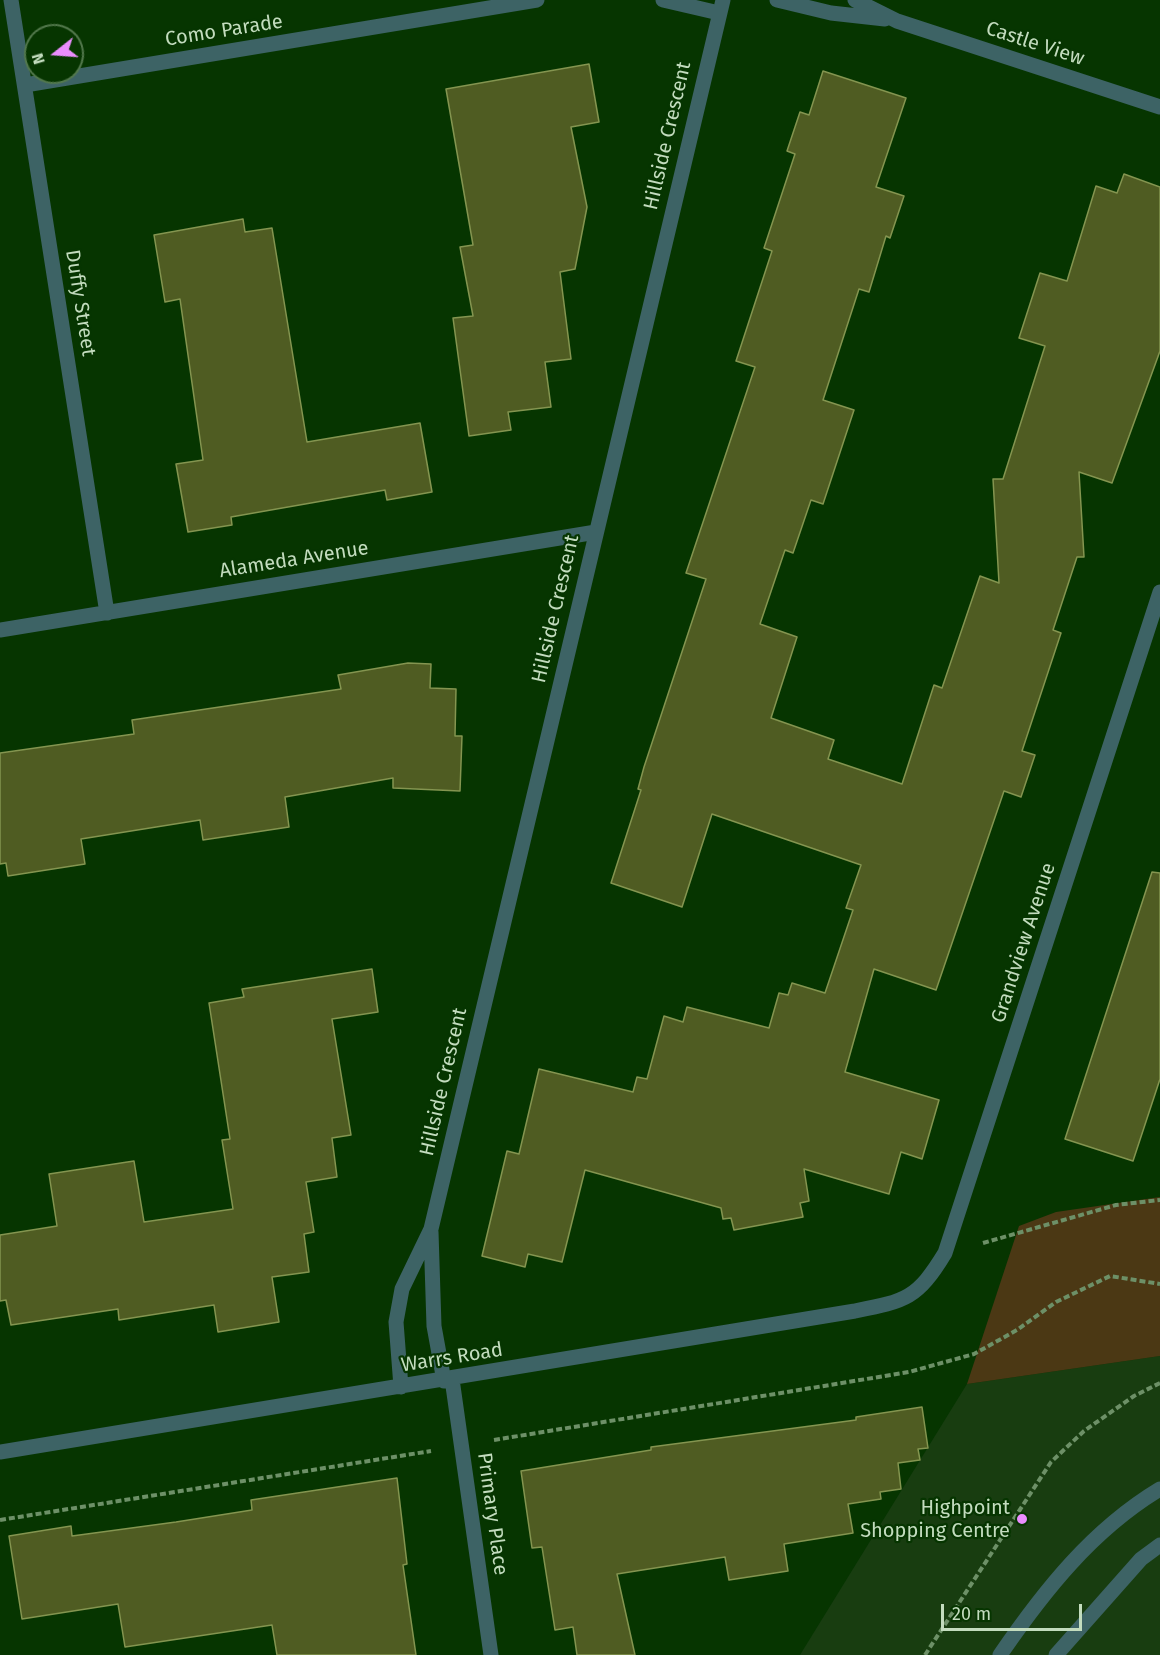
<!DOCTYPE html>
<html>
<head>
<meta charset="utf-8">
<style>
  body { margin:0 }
  #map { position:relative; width:1160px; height:1655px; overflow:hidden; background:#063500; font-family:"Fira Sans",sans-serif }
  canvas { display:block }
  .north { position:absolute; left:24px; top:24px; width:60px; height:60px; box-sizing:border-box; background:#063500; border:2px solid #52784c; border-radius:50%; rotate:253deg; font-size:16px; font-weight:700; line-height:24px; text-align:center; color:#c3dcbe }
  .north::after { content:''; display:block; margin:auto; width:21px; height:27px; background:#ea8dfd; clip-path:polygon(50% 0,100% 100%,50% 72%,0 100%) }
  .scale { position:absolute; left:941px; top:1604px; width:141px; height:27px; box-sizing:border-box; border:3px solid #c3dcbe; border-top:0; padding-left:8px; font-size:18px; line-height:21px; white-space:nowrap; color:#c3dcbe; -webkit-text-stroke:4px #063500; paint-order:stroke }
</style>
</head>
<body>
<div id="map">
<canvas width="1160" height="1655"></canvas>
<div class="north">N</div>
<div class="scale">20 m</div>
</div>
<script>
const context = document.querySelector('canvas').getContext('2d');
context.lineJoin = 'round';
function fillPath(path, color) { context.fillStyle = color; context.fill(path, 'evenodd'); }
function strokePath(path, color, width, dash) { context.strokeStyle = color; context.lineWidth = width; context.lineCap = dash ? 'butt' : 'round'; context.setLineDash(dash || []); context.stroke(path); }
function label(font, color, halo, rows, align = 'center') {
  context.font = font + ' "Fira Sans",sans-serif'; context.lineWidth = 4.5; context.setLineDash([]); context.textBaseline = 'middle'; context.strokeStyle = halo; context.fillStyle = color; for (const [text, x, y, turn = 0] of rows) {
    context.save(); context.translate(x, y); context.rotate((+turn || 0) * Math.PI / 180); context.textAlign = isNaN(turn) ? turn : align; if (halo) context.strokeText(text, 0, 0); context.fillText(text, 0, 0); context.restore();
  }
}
fillPath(new Path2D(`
  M1160 1356V1655H800L967 1384Z`), '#183d10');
fillPath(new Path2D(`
  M1160 1197V1356L967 1384 1019 1226 1056 1212Z`), '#4b3814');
const building = new Path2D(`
  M589 64 599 122 571 127 587 207 575 269 560 272 571 359 545 362 551 407 508 412 511 430 469 436 453 318 473 316 460 247 473 245 446 89Z
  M823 71 906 98 876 187 904 196 890 238 886 236 869 292 859 289 823 400 854 410 823 504 811 500 793 553 785 550 760 624 797 637 771 718 834 740 828 759 902 784 934 685 942 688 980 576 999 583 993 479H1003L1045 346 1019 338 1040 273 1067 281 1096 186 1117 193 1124 174 1160 187V351L1112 483 1079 472 1084 557H1077L1053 630 1061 633 1022 751 1035 755 1021 797 1004 791 936 990 874 969 845 1072 939 1100 922 1159 901 1152 889 1194 804 1169 809 1201 800 1203 803 1217 734 1230 731 1218 723 1219 721 1208 585 1170 562 1262 528 1254 525 1267 482 1256 507 1151 519 1154 539 1069 633 1092 637 1077 647 1079 664 1016 683 1022 687 1007 769 1028 779 993 788 995 792 983 825 993 853 910 846 908 861 865 712 814 682 907 611 883 641 790 638 789 644 767 706 579 686 573 755 367 736 361 772 251 764 248 795 154 787 151 800 112 809 115Z
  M243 219 245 232 272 228 307 442 420 423 432 492 387 500 385 490 231 517 232 525 188 532 176 464 203 460 180 299 165 302 154 235Z
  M408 663 431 664 430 688 456 689 455 736H462L460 791 393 788V778L285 797 289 827 203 840 200 820 81 839 85 864 8 876 6 863 0 864V753L134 734 132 720 341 689 338 675Z
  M1152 872 1160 873V1079L1133 1161 1065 1139Z
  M372 969 378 1012 332 1019 351 1135 332 1138 337 1177 306 1182 314 1232 304 1234 309 1272 272 1277 279 1322 218 1332 214 1305 119 1320 118 1309 11 1325 6 1300 0 1301V1235L57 1226 49 1174 134 1161 144 1222 233 1209 222 1140 230 1139 209 1003 244 997 242 989Z
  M922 1407 928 1448 918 1449 920 1460 898 1463 901 1489 880 1492 881 1499 848 1504 853 1533 784 1544 788 1571 729 1580 725 1557 617 1574 635 1655H577L573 1627 555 1630 542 1547 532 1548 521 1471 651 1450V1447L856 1420V1417Z
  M397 1478 407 1564 403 1565 416 1655H277L272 1625 125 1647 118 1604 22 1619 9 1536 71 1526 72 1536 176 1522 252 1510 251 1500Z`);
fillPath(building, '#4f5c22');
strokePath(building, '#849550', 1.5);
strokePath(new Path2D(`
  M983 1243 1116 1205 1160 1200
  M494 1440 909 1372 974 1354 1017 1330 1056 1302 1110 1276 1160 1284
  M0 1520 431 1451
  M925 1655 1051 1462 1084 1431 1134 1396 1160 1383`), '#6d9067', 4, [6, 3]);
strokePath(new Path2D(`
  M11 0 107 613
  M663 0 719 13
  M777 0 831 13 885 19
  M855 0 897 21 1160 107
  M25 85 537 0
  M0 630 596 532
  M431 1232 434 1326 444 1381
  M452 1379 491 1655
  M401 1387 396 1322 402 1289 431 1229 723 0
  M0 1452 855 1311C906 1301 917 1299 945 1253L1160 592
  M1000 1655C1044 1591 1092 1530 1160 1489
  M1056 1655 1141 1559 1160 1545`), '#3d6365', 15);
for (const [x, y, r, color] of [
  [1022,1519,6,"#ea8dfd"]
]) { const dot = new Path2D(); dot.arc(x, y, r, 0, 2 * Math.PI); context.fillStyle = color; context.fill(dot); strokePath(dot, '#063500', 2); }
label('20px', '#c3dcbe', '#063500', [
  ["Como Parade",224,31,-9],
  ["Castle View",1035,44,18],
  ["Hillside Crescent",668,136,-77],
  ["Duffy Street",80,303,81],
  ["Alameda Avenue",294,560,-9],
  ["Hillside Crescent",556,609,-77],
  ["Grandview Avenue",1024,943,-72],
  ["Hillside Crescent",444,1082,-77],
  ["Warrs Road",452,1358,-9],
  ["Primary Place",492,1514,82]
]);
label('20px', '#c3dcbe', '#063500', [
  ["Highpoint",1010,1508],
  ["Shopping Centre",1010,1531]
], 'right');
</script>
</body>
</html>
